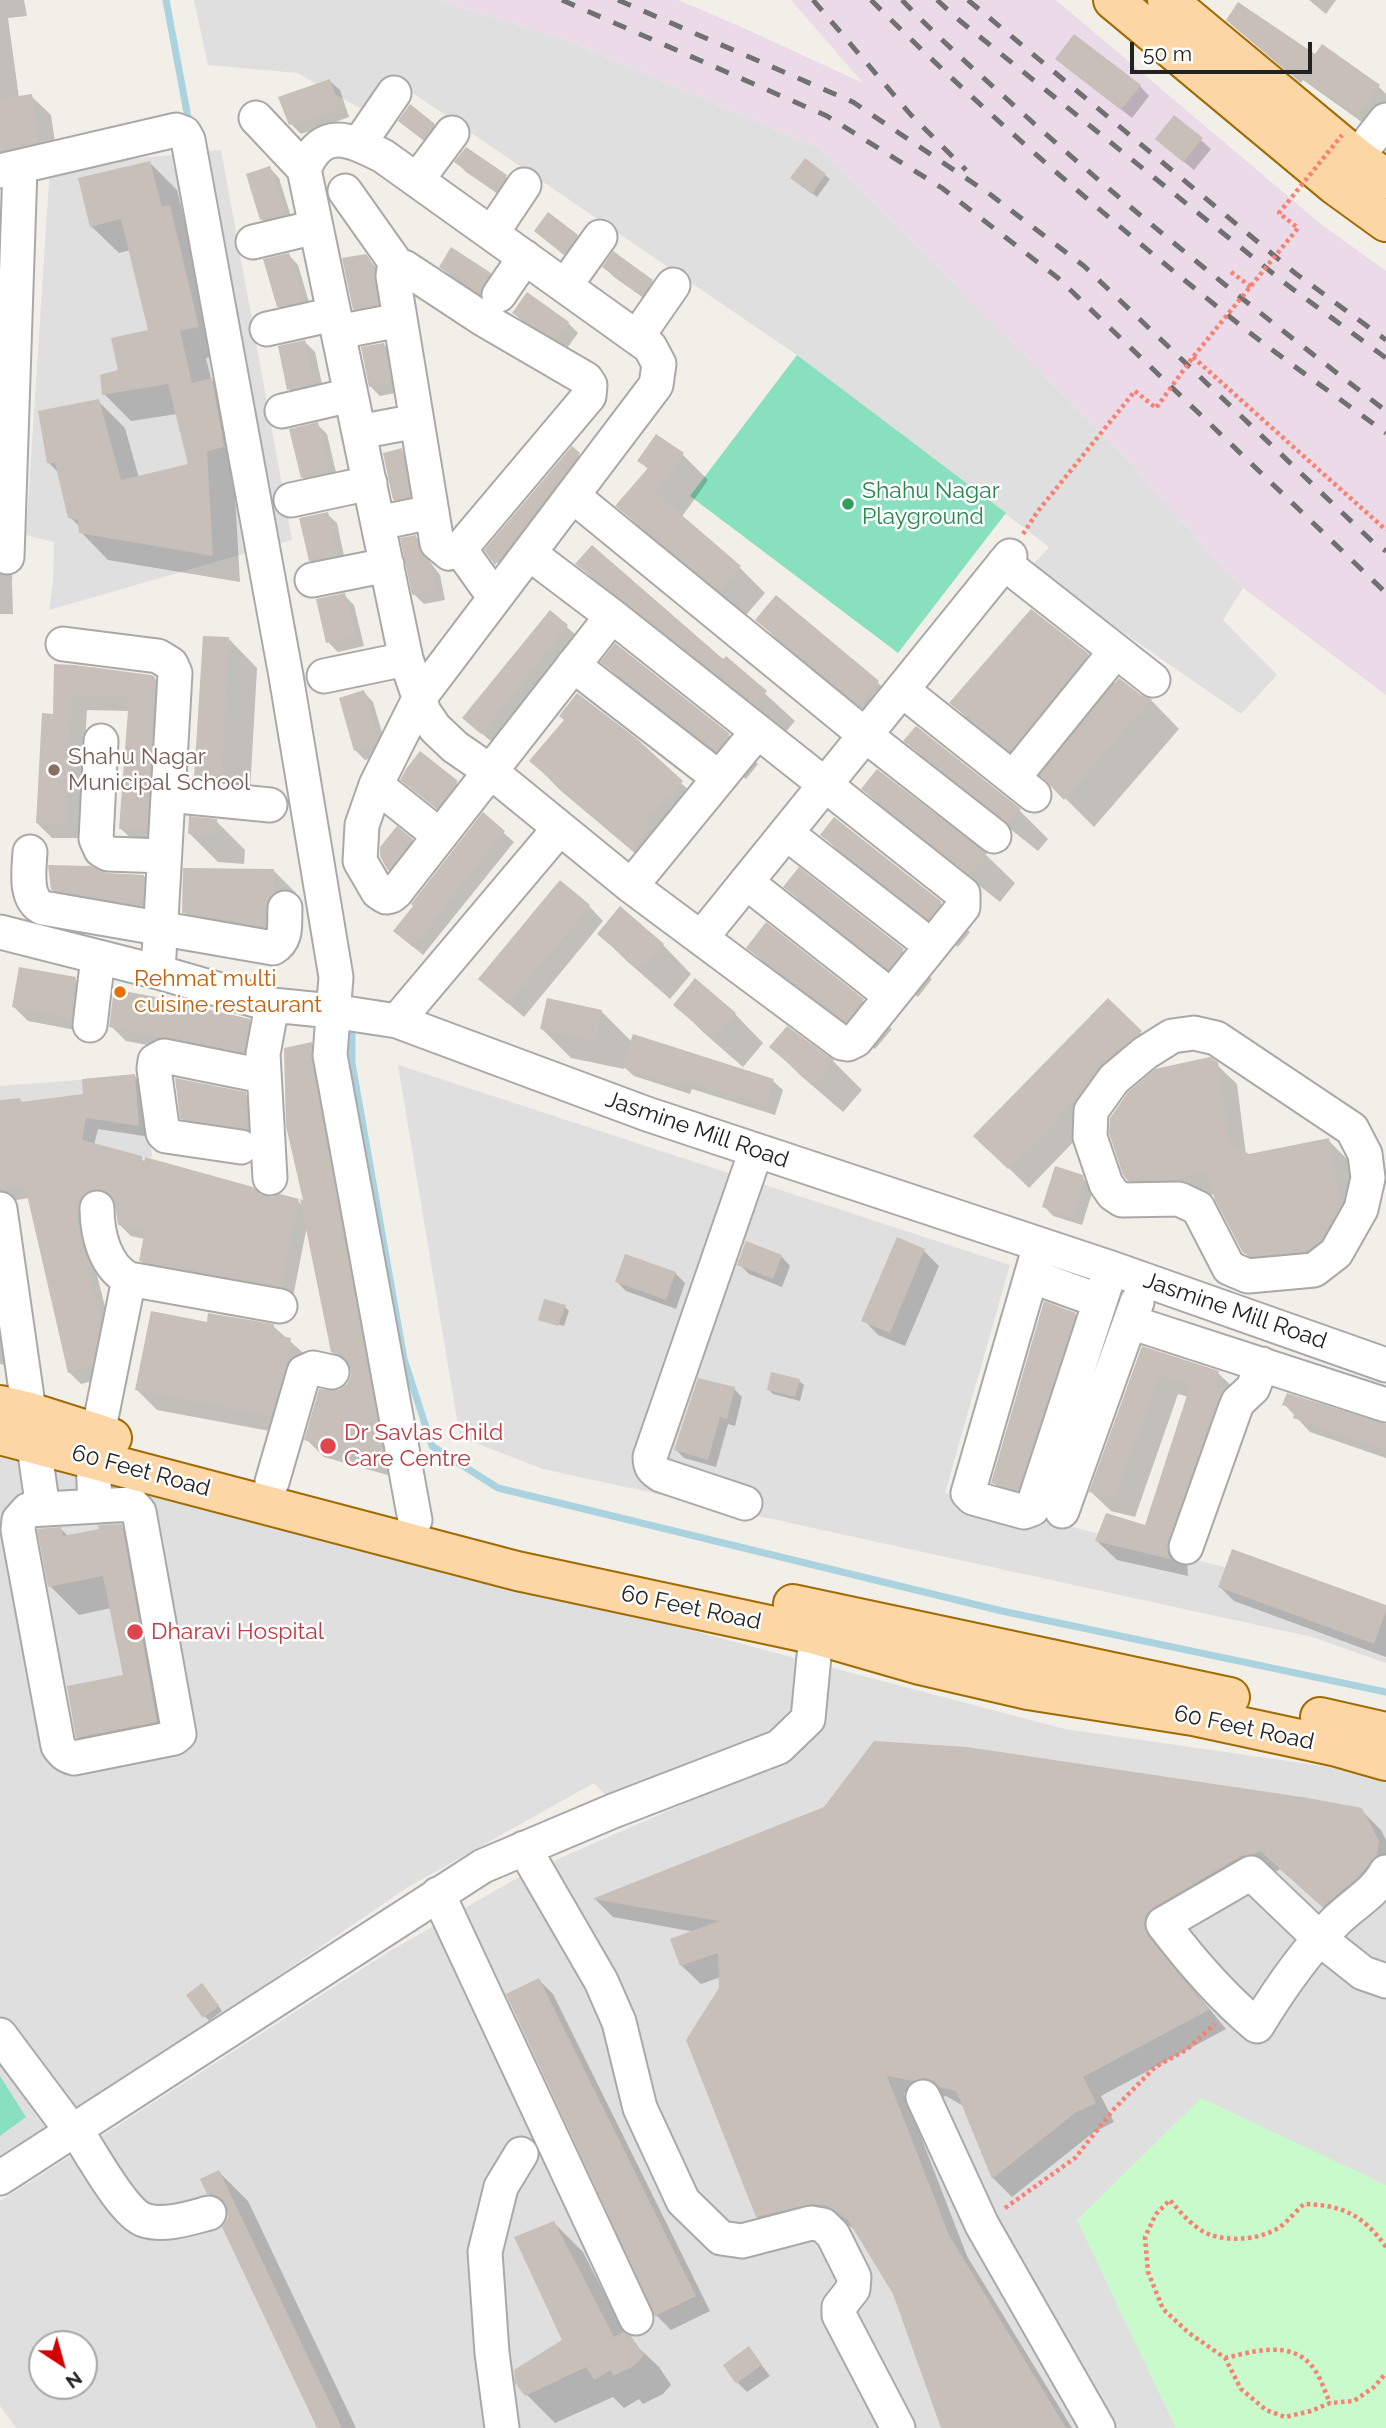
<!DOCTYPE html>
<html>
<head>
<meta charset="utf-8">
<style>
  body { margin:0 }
  #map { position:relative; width:1386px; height:2428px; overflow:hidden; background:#f2efe9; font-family:Raleway,sans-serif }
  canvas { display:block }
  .north { position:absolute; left:28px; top:2330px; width:70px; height:70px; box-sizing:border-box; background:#fff; border:2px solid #a7a7a7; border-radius:50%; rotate:144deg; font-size:19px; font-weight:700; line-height:28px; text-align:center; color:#222 }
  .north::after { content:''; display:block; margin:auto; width:24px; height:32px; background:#d40000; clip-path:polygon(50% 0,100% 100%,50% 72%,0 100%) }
  .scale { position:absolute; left:1130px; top:42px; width:182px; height:32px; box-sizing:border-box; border:4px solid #222; border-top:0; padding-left:9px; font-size:21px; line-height:24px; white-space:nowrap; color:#222; -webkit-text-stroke:5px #fff; paint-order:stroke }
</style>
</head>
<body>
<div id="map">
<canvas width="1386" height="2428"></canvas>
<div class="north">N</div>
<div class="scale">50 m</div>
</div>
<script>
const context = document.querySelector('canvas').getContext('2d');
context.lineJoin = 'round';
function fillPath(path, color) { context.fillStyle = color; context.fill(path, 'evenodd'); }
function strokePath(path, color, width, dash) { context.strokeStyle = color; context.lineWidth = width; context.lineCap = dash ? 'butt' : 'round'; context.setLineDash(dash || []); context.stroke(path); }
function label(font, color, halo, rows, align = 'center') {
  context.font = font + ' Raleway,sans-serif'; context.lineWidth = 5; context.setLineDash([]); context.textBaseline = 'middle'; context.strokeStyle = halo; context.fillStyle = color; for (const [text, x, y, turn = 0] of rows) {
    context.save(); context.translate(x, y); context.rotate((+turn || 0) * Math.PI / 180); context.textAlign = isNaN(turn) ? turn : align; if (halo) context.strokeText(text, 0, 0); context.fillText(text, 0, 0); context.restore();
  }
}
fillPath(new Path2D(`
  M194 0H438L569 41 821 149 1128 460 1196 538 1243 588 1223 620 1277 675 1241 714 1030 568 1049 547 797 355 398 83 374 116 297 73 208 65Z
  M221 150 292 540 49 610 53 582 54 542 26 535 50 167Z
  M398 1065 1010 1265 945 1493 1386 1610V1663L1312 1637 543 1469 460 1437Z
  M144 1075 152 1157 0 1180V1086Z
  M0 1429 374 1546 799 1659 792 1714 768 1739 610 1800 594 1783 408 1887 183 2041 0 2157Z
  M829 1667 1065 1729 1386 1775V2186L1077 2219 1176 2428H16L0 2406V2201L390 1951 526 1873 793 1756ZM42 2344H84V2386H42Z`), '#e0dfdf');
fillPath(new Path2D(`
  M438 0H678L737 25 863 83 791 0H1056L1321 224 1386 271V695L1243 588 1196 538 1128 460 821 149 569 41Z`), '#ebdbe8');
fillPath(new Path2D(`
  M1201 2098 1386 2185V2428H1176L1077 2220Z`), '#c8facc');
fillPath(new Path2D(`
  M797 355 1006 513 898 653 690 496Z
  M0 2076 26 2117 0 2136Z`), '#88e0be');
fillPath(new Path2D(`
  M0 0H24L27 16 8 18 19 98 31 96 51 115 58 162 0 172Z
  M1309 0H1336L1326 14Z
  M1228 20 1379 87 1386 94V112L1373 130 1303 80 1301 83Z
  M1057 59 1140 86 1149 96 1132 118Z
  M330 81 340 90 349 117 301 134 291 124Z
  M1175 117 1211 149 1194 170 1167 148Z
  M400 121 434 125 443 135 433 148Z
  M466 149 506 177 516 186 507 200 466 172 456 162Z
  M806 161 830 179 817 197 797 182Z
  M150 163 177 190 185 222 197 234 225 354 206 358 211 379 238 407 234 478 240 582 108 560 81 532V528L70 517 60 474 48 462 98 401 125 428 139 478 190 465 177 414 131 421 104 394 150 331 131 250 119 253 91 226Z
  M270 168 279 178 293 223 271 229 262 220Z
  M536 231 576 236 586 246 574 263Z
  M0 249 9 258 22 280 12 583 13 614H0Z
  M289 255 298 265 311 309 288 316 278 306Z
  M366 256 380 272 387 314 364 318 355 309Z
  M441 267 490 274 499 284 490 302 450 276Z
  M604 267 652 281 662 291 652 304 614 277Z
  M527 295 568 323 578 333 567 348 524 323 514 313Z
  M305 342 315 352 324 393 298 399 289 389Z
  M384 345 394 354 400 392 380 396 371 387Z
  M317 424 327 434 338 481 312 487 302 477Z
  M656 436 683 455 708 480 681 518 740 568 765 593 746 615 643 531 618 506 649 470 639 460Z
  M572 449 589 464 506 573 487 550Z
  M401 450 411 460 419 506 404 509 394 500Z
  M327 514 337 523 346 565 320 570 310 560Z
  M416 537 425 546 427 558 440 575 445 600 424 604 414 594Z
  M578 564 723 662 726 658 795 721 785 733 607 593Z
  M344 595 354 605 364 646 338 652 328 642Z
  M776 598 878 683 907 711 889 733 786 649 758 620Z
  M550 612 577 636 492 742 474 727Z
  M229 639 257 668 249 809 225 806 196 778Z
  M616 646 729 736 758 764 746 779 632 691 603 662Z
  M1088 655 1116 684 1151 700 1179 729 1094 827 1042 775 1040 779 980 732 952 703Z
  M56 666 154 678 170 694 161 845 136 843 121 829 130 711 87 710 79 838H52L37 823 55 716Z
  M364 692 373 702 387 749 384 755 365 760 356 751 341 699Z
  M566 721 635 740 711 811 674 851 679 856 662 876 560 790 532 761Z
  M906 741 1019 810 1048 839 1038 851 934 769Z
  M421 753 467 792 447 817 412 789Z
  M877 771 986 855 1015 883 1000 902 892 817 863 789Z
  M483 815 514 842 423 955 405 940Z
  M835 819 941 904 970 932 958 947 851 863 822 835Z
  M216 821 245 850 244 864 218 862 189 833Z
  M412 840 421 850 399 879 389 870 381 856Z
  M799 870 903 951 932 979 918 997 815 916 786 887Z
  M274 871 296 893 295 915 287 929 206 934 184 912Z
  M106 875 144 876 172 905 81 918 52 889Z
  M589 906 603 921 524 1017 480 979Z
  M767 925 863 1001 892 1029 875 1049 777 976 748 947Z
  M599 934 663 945 691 974 670 999 628 962Z
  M75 979 90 994 86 1032 28 1021 13 1006Z
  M1108 1000 1160 1052 1029 1188 976 1136Z
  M675 1004 735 1014 763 1043 743 1067 704 1033Z
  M601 1011 632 1042 773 1081 783 1090 775 1115 692 1089 690 1094 634 1076 624 1067V1069L571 1058 542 1029Z
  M249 1020 264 1035 258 1066 126 1041 111 1026Z
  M787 1028 833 1061 862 1090 843 1112 800 1075 772 1047Z
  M311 1044 329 1061 402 1479 324 1457 306 1439 339 1392 348 1385 353 1376 352 1370 332 1351 307 1226 293 1297 152 1272 141 1261 145 1239 131 1236 119 1224 116 1202 108 1200 85 1227 112 1335 103 1378 81 1384 69 1372 29 1198 0 1203V1102L20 1100 23 1103 85 1096 134 1076 146 1088 150 1137 98 1129 94 1145 141 1158 146 1163 261 1197 298 1201 303 1206 305 1203Z
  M1216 1064 1237 1084 1246 1155 1328 1140 1348 1160 1360 1225 1348 1247 1265 1272 1244 1252 1215 1194 1193 1199H1148L1128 1179Z
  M245 1094 260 1109 262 1143 197 1133 182 1118Z
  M1082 1177 1093 1190 1082 1225 1053 1216 1044 1206Z
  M898 1240 924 1251 939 1266 905 1346 878 1335 864 1320Z
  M781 1256 790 1266 782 1287 749 1274 739 1264Z
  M675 1273 685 1283 676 1309 626 1291 617 1282Z
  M0 1296 9 1366 0 1364Z
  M565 1307 569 1311 564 1326 542 1320V1322L540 1320Z
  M1075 1314 1090 1329 1033 1504 1008 1497 993 1482Z
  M208 1324 273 1326 310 1359 291 1435 157 1410 137 1390Z
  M1143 1348 1218 1373 1238 1392 1187 1561 1188 1576 1117 1560 1097 1541 1146 1527 1189 1397 1178 1394 1135 1517 1111 1511 1091 1492Z
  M799 1381 804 1385 800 1401 773 1394 769 1390Z
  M734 1389 742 1397 735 1426 728 1424 716 1467 684 1458 676 1450Z
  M1284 1404 1386 1425V1458L1310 1432Z
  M121 1526 150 1555 185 1750 107 1766 78 1737 125 1677 111 1608 79 1615 50 1586 61 1529 69 1537Z
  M1220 1587 1386 1607V1657L1234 1601Z
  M1361 1810 1381 1830 1386 1840V1885L1343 1925 1280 1869 1162 1945 1166 1957 1226 2029 1101 2096 1114 2122 1094 2132 1012 2197 993 2178 965 2107 946 2096 933 2100 904 2093 967 2256 1072 2428H942L894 2293 856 2230 848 2225 834 2222 777 2236 757 2217 721 1977 701 1984 681 1965 695 1932 613 1917 595 1899Z
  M539 1980 553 1994 710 2311 671 2330 656 2315Z
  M206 1989 222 2011 209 2021 188 1995Z
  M219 2172 248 2201 356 2428H319L229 2214 208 2193Z
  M554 2223 583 2252 626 2336 659 2367 671 2385 663 2394 643 2404 639 2399 624 2408 613 2397 555 2423 526 2394 564 2341Z
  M749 2349 770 2376 747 2392 738 2383Z`), '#0003');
strokePath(new Path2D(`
  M166 0 189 123
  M352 1023V1063L404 1359 432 1446 498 1488 1002 1611 1386 1692`), '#aad3df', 7);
fillPath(new Path2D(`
  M1238 2 1315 54 1322 44 1380 85 1358 116 1287 67 1285 70 1226 20Z
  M1074 34 1141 85 1121 110 1055 59Z
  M330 79 340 108 289 125 278 97Z
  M32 94 39 142 0 151V99Z
  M410 104 435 124 423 140 398 121Z
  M1174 115 1203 138 1183 162 1155 139Z
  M466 147 507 175 496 192 454 162Z
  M805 158 826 174 812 194 790 178Z
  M150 161 162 207 170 205 199 327 180 331 192 383 212 378 224 447 207 451 213 556 79 533 78 520 68 518 55 463H47L38 411 99 399 121 480 188 464 168 384 102 395 100 375 118 370 111 338 148 330 121 219 90 227 78 178Z
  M270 166 285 214 260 220 246 174Z
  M548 212 578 235 564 255 534 231Z
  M451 247 491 273 480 294 439 267Z
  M613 251 653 280 642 296 602 267Z
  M289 253 303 299 297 303 277 307 263 259Z
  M366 254 371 261 378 305 353 310 342 258Z
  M527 292 569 322 557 340 512 313Z
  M305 340 315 384 287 390 278 346Z
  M384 343 391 382 369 387 361 347Z
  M318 422 330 471 301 478 289 429Z
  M656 434 684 453 656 493 741 566 720 591 615 506 648 468 637 461Z
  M572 446 580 453 495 565 484 550Z
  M402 448 410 497 393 500 383 453Z
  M328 512 338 555 309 561 299 518Z
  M416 535 418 547 424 557 431 563 436 590 412 595 400 538Z
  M592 545 723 659 726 656 767 691 756 705 575 564Z
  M345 593 355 636 326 643 316 599Z
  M776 595 879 681 859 705 755 620Z
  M1031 609 1089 654 1010 751 949 703Z
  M550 610 568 625 481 734 462 718Z
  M203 636 229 637 221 781 194 778Z
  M615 643 730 734 716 751 600 662Z
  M54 664 75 665 151 675 155 677 147 831 119 829 129 697 72 696 65 824 36 823 42 713 53 714Z
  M1119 678 1141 695 1152 699 1064 800 1040 775Z
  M364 690 378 738 374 746 354 751 339 698Z
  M577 693 636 738 683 781 646 822 652 826 633 849 529 761 564 720 559 716Z
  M916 726 1021 809 1008 823 903 741Z
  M420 751 458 781 437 809 400 780 406 769Z
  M877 769 987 853 970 875 861 789Z
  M483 812 505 831 413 947 393 931 413 906 411 904Z
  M189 816 217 819 216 836 188 834Z
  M834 817 942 902 928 919 820 835Z
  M397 826 413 839 388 871 380 856V847Z
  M48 865 91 866 107 873 144 875 143 902H121L51 890Z
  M799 867 904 949 888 969 783 887Z
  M183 868 274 869V893L268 898 266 907 265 927 182 913Z
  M560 880 590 905 508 1004 478 979Z
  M620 906 664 944 641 971 597 934Z
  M766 922 864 999 846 1022 746 948Z
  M19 967 76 977 71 1018 12 1007Z
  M695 978 736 1013 713 1039 673 1005Z
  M114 989 181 1002 180 1003 250 1019 244 1053 109 1027Z
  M547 998 602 1010 595 1041 540 1029Z
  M1108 998 1142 1031 1101 1064 1075 1100 1008 1169 973 1136Z
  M787 1026 834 1060 813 1084 769 1047Z
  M633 1034 774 1079 765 1106 682 1080 680 1086 622 1067Z
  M312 1042 311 1058 385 1463 304 1440 319 1389 339 1390 347 1384 351 1375 350 1365 345 1358 331 1352 300 1199 303 1200 286 1126 284 1048Z
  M1210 1057 1218 1062 1229 1143 1249 1154 1329 1138 1341 1205 1328 1227 1324 1228 1325 1234 1321 1240 1307 1251 1251 1256 1243 1253 1215 1200 1207 1172 1172 1180 1128 1181 1123 1175 1109 1133 1110 1118 1128 1092 1155 1069Z
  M135 1074 139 1126 86 1118 82 1140 142 1156 143 1168 145 1157 253 1187 262 1195 272 1197 280 1194 299 1199 281 1287 139 1261 145 1230 118 1225 114 1198 107 1191 97 1189 87 1191 80 1200 78 1217 75 1216 101 1322 92 1366 68 1373 25 1186 0 1189V1100L20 1098 21 1102 83 1094 82 1079Z
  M175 1078 246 1092 247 1129 180 1119Z
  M1055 1166 1083 1175 1084 1180 1073 1216 1042 1207Z
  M897 1237 925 1249 890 1333 861 1321Z
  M746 1241 782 1255 773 1279 737 1265Z
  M625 1254 676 1272 666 1300 615 1282Z
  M544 1299 566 1305 558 1326 538 1320Z
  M1044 1301 1076 1313 1018 1490 991 1483Z
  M151 1311 207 1322 208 1313 274 1324 272 1334 291 1338 286 1366 271 1416 135 1390Z
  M1142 1346 1219 1371 1214 1386 1224 1390 1217 1403 1168 1541 1167 1550 1170 1559 1095 1541 1106 1513 1145 1525 1190 1386 1159 1375 1115 1498 1089 1492Z
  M771 1372 800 1379 795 1397 767 1390Z
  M698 1378 735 1387 727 1419 720 1417 708 1460 674 1450Z
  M1287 1393 1386 1424V1449L1293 1418 1296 1409 1282 1405Z
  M122 1524 157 1722 76 1738 67 1686 123 1675 103 1576 48 1587 37 1529 61 1527 63 1536 99 1529 98 1525Z
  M1232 1549 1386 1605V1611L1374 1644 1218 1587Z
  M874 1741 967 1747 1308 1798 1362 1808 1379 1841 1377 1855 1357 1878 1323 1907 1260 1851 1254 1854 1241 1856 1153 1908 1146 1915 1144 1925 1148 1936 1209 2010 1083 2077 1096 2103 1075 2113 992 2179 956 2091 939 2087 934 2081 925 2078 913 2081 887 2076 949 2235 1066 2428H941L893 2294 848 2220 827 2206 814 2204 756 2217 686 2040 719 1988 718 1953 680 1966 670 1939 719 1921 592 1899 824 1807Z
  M539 1978 696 2296 655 2316 506 1994Z
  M202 1983 219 2006 203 2018 186 1995Z
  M219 2170 342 2428H317L222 2227 228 2217 227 2207 222 2199 215 2195 207 2194 200 2179Z
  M554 2221 614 2337 624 2332 631 2336 644 2355 634 2366 613 2376 611 2370 594 2380 586 2367 525 2396 515 2383 514 2370 562 2340 514 2237Z
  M749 2346 762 2365 736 2384 723 2365Z`), '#c7bfb8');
const minor = new Path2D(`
  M256 118 304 169
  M359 144 394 93
  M0 171 176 130 184 133 188 140 286 676 336 977 330 1055 415 1520
  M1340 179 1386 120
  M417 180 452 133
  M345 191 398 266
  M492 233 524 185
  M253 242 316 227
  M398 266 404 267 483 319 586 379 590 385 589 396 460 549 449 553 437 543 393 276 394 269Z
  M565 286 600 237
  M499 295 525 257
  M267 329 334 314
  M338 332 400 320
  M637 337 673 285
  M282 411 351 395
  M359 432 417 421
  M573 496 865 735 994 836
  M291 500 370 483
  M378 523 432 512
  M460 549 495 598
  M530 554 612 616 963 894V907L856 1040 848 1044 842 1043 631 886 490 771 455 747 435 728 424 712 406 659 304 169C323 126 349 139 383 156L650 347 659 364 656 385 420 697 376 785 362 825 360 861 378 892 386 897 391 896 396 892 612 616
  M7 557 20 168
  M1004 563 1153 680
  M312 580 387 565
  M63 644 158 656 171 664 175 673 158 972
  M573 665 719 778
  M324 676 406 659
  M902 690 1034 795
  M101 741 96 839 101 850 108 854 164 856
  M1013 778 1116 651
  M376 785 440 836
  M168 795 270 805
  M786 833 916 934
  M30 852C29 870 24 899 43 908L273 948C288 939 284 924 285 908
  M746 882 891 996
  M631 886 757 732
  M0 932 158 972 272 1005 332 1011 397 1021 647 1114 1111 1268 1386 1365
  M701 938 1010 556
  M397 1021 559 829
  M90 1025 98 957
  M1194 1033 1216 1038 1352 1129 1365 1154 1368 1178 1361 1209 1336 1253 1314 1270 1248 1276 1229 1268 1198 1208 1179 1199 1122 1200 1113 1194 1106 1184 1090 1137 1091 1111 1114 1079 1145 1053 1172 1036Z
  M241 1147 166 1136 163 1133 154 1069 155 1061 164 1056 263 1076
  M270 1178 263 1054 272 1005
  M0 1209 43 1509
  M1040 1245 968 1493 973 1498 1024 1512 1032 1509 1111 1268
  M1031 1276 1100 1301
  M129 1279 280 1306
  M1130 1322 1386 1405
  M272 1482 304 1372 313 1368 332 1372
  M745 1503 661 1475C653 1470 650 1467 650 1457L756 1151
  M132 1504 139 1512 179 1734 174 1738 74 1758C66 1756 63 1753 58 1746L18 1530 19 1520 28 1510Z
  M95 1506 93 1458 129 1279C105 1267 97 1234 97 1208
  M1062 1511 1137 1302
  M1186 1547 1235 1409 1238 1402 1253 1388 1262 1364
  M524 1848 601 1981 619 2022 640 2108 683 2201 721 2238 742 2241 811 2223 823 2225 833 2235 854 2277 853 2289 839 2307V2315L898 2428
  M1386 1872C1376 1892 1352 1905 1336 1921 1305 1952 1280 1988 1257 2026 1221 1996 1191 1961 1163 1924L1251 1873 1320 1939 1363 1973 1386 1981
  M438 1894 636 2318
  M0 2035 65 2122C78 2131 84 2143 92 2156 102 2172 127 2214 144 2220 164 2227 190 2218 209 2213
  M923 2097 982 2225 1098 2428
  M0 2178 483 1866 613 1811 779 1747 808 1719 816 1635
  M502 2428 492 2353 485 2252 501 2187 521 2154`);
const major = new Path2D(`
  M1113 0 1335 185 1386 222
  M1167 0 1357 158 1386 179
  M0 1405 30 1412 112 1438
  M0 1435 517 1571 816 1635 920 1665 1028 1690 1193 1716 1337 1747 1386 1761
  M793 1604 1230 1697
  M1320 1717 1386 1732`);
strokePath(minor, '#a9a9a9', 37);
strokePath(major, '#a06b00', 42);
strokePath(new Path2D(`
  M1231 272 1251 287
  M1193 357 1386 530
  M1023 534 1038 511 1135 391
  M1005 2208 1075 2158 1114 2109 1155 2067 1186 2050 1215 2024
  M1386 2247C1363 2215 1343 2205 1304 2204 1296 2211 1288 2221 1280 2227 1262 2239 1232 2242 1211 2235 1194 2229 1181 2213 1170 2200L1156 2214 1145 2237 1148 2272 1163 2309 1189 2333 1225 2358 1241 2389 1266 2410 1285 2417 1311 2411 1330 2403 1354 2401 1374 2387 1386 2373
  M1225 2358C1252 2352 1288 2340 1310 2364 1320 2374 1324 2390 1330 2403`), '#fa8072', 4.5, [3.5, 3.5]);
strokePath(minor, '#fff', 33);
strokePath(major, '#fcd6a4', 38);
strokePath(new Path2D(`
  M562 0 827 116 942 188 1058 278 1386 593
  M618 0 853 102 991 195 1084 266 1375 544 1386 551
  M813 0 911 115 966 170
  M871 0C989 118 1115 225 1245 329 1291 365 1339 398 1386 433
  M902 0C942 42 986 80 1029 119 1144 222 1264 317 1386 411
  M937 0 959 20 1286 284 1386 358
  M968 0 1295 273 1386 340`), '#707070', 5, [14, 14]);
strokePath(new Path2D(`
  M1135 391 1156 408 1193 357 1298 228 1279 213 1342 135`), '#fa8072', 4.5, [3.5, 3.5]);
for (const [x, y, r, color] of [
  [848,504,7,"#2e9e5b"],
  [54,770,7,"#8d6e63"],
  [120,992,7,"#e8710a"],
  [328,1446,9,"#e0444e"],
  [135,1632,9,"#e0444e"]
]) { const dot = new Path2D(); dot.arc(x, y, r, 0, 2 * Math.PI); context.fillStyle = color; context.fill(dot); strokePath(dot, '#fff', 2.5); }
label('23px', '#27864d', '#fff', [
  ["Shahu Nagar",862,491],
  ["Playground",862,517]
], 'left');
label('23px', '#785e54', '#fff', [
  ["Shahu Nagar",68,757],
  ["Municipal School",68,783]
], 'left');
label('23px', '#c56008', '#fff', [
  ["Rehmat multi",134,979],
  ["cuisine restaurant",134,1005]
], 'left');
label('23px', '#222', '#fff', [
  ["Jasmine Mill Road",697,1130,19],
  ["Jasmine Mill Road",1235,1311,19],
  ["60 Feet Road",141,1471,15],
  ["60 Feet Road",691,1608,12],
  ["60 Feet Road",1244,1728,12]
]);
label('23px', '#be3a42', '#fff', [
  ["Dr Savlas Child",344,1433],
  ["Care Centre",344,1459],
  ["Dharavi Hospital",151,1632]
], 'left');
</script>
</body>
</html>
